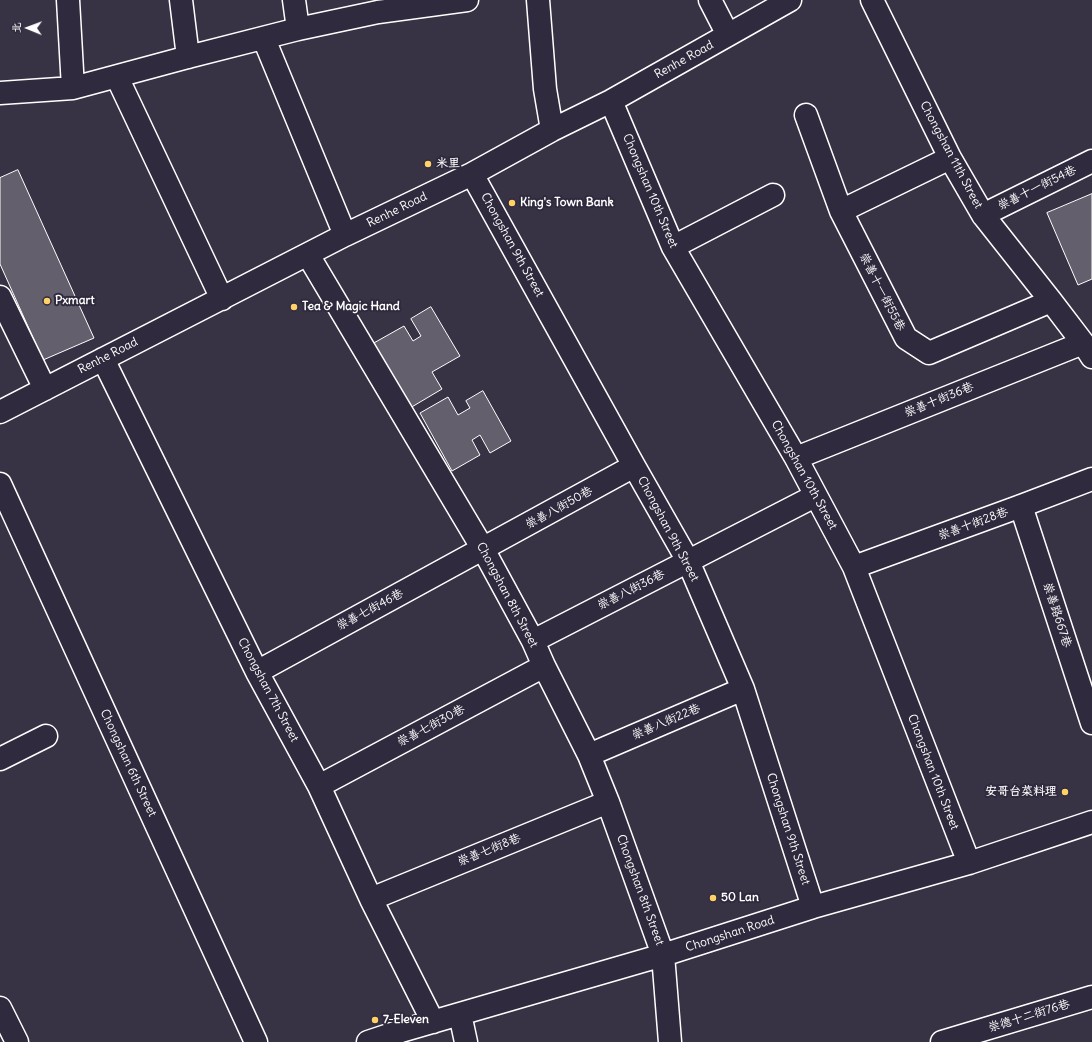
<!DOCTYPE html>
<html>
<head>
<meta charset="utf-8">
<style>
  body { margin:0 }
  #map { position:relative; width:1092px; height:1042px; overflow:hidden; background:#373345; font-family:Delius,"LXGW WenKai TC",sans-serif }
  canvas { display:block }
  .north { position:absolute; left:8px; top:8px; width:40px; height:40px; -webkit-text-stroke:3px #2f2a3d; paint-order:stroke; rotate:271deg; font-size:11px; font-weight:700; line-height:16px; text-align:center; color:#fff }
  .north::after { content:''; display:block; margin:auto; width:14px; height:18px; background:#fff; clip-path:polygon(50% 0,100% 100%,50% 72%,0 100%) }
</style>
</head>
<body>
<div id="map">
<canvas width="1092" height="1042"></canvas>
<div class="north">北</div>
</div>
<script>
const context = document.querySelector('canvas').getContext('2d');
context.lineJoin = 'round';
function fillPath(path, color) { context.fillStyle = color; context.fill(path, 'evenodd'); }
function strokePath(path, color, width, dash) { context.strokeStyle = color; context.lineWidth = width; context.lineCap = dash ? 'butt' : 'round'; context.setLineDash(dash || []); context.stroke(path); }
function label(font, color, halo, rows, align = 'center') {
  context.font = font + ' Delius,"LXGW WenKai TC",sans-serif'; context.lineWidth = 4; context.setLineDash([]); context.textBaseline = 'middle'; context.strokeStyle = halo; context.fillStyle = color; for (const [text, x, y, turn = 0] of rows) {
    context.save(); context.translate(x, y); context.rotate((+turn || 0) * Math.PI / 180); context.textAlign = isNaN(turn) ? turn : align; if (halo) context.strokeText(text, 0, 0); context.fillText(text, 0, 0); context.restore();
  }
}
const building = new Path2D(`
  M18 170 94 338 43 360 0 264V178Z
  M1092 194V279L1078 285 1047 213Z
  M431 307 460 356 432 372 442 389 410 408 372 344 404 326 413 341 421 336 411 319Z
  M483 391 511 441 490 453 480 435 472 440 480 455 452 471 420 413 448 397 458 415 470 408 466 401Z`);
fillPath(building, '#635f6d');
strokePath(building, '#fff', 1);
const minor = new Path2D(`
  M68 0 73 88
  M181 0 188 57
  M294 0 298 29
  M538 0 545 89 552 130
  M710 0 728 35
  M872 0 950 158 983 215 1051 301 1083 343 1092 357
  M264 39 345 235
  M117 77 222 299
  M0 93 73 88 188 57 298 29 378 12 467 0
  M611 101 673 247 796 458 854 567 969 863
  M806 115 841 211 906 338 929 353 1051 301
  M472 174 634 466 688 561 743 689 813 907
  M841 211 950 158
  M983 215 1092 161
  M673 247 773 195
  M308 255 483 549 533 641 544 666 589 755 608 802 663 955 670 1042
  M0 297 45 389
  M103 359 257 672 319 786 371 899 433 1022
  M0 412 345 235 472 174 552 130 611 101 790 0
  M796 458 1083 343
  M0 484 256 1042
  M1021 506 1092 723
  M854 567 1021 506 1092 479
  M533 641 815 496
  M257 672 634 466
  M589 755 743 689
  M0 759 46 736
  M319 786 544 666
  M371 899 608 802
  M0 1008 17 1042
  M460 1014 466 1042
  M368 1042 401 1031 663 955 813 907 969 863 1092 822
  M942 1042 1092 997`);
strokePath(minor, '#fff', 25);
strokePath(minor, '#2f2a3d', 22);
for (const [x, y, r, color] of [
  [428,164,4,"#ffd166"],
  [512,203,4,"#ffd166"],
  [47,301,4,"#ffd166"],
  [294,307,4,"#ffd166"],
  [1065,792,4,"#ffd166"],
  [713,898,4,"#ffd166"],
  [375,1020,4,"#ffd166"]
]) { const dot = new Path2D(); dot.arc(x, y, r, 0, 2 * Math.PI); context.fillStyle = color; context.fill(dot); strokePath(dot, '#2f2a3d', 1.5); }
label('12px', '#fff', '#2f2a3d', [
  ["Renhe Road",684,60,-29],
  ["Chongshan 11th Street",951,155,62],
  ["崇善十一街54巷",1037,188,-26],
  ["Chongshan 10th Street",650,191,67],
  ["Renhe Road",397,210,-26],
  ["Chongshan 9th Street",512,245,61],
  ["崇善十一街55巷",882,292,63],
  ["Renhe Road",108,356,-27],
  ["崇善十街36巷",939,400,-22],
  ["Chongshan 10th Street",804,475,61],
  ["崇善八街50巷",559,508,-29],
  ["崇善十街28巷",973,524,-20],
  ["Chongshan 9th Street",668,529,62],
  ["崇善八街36巷",631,590,-27],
  ["Chongshan 8th Street",507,595,62],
  ["崇善七街46巷",370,610,-28],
  ["崇善路667巷",1057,615,72],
  ["Chongshan 7th Street",268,690,62],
  ["崇善八街22巷",666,722,-23],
  ["崇善七街30巷",431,726,-28],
  ["Chongshan 6th Street",128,763,65],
  ["Chongshan 10th Street",933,772,69],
  ["Chongshan 9th Street",788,829,72],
  ["崇善七街8巷",489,850,-22],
  ["Chongshan 8th Street",640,890,70],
  ["Chongshan Road",730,934,-18],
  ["崇德十二街76巷",1029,1016,-17]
]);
label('bold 12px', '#fff', '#2f2a3d', [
  ["米里",436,164],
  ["King's Town Bank",520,203],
  ["Pxmart",55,301],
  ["Tea & Magic Hand",302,307],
  ["安哥台菜料理",1057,792,"right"],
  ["50 Lan",721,898],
  ["7-Eleven",383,1020]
], 'left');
</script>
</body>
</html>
